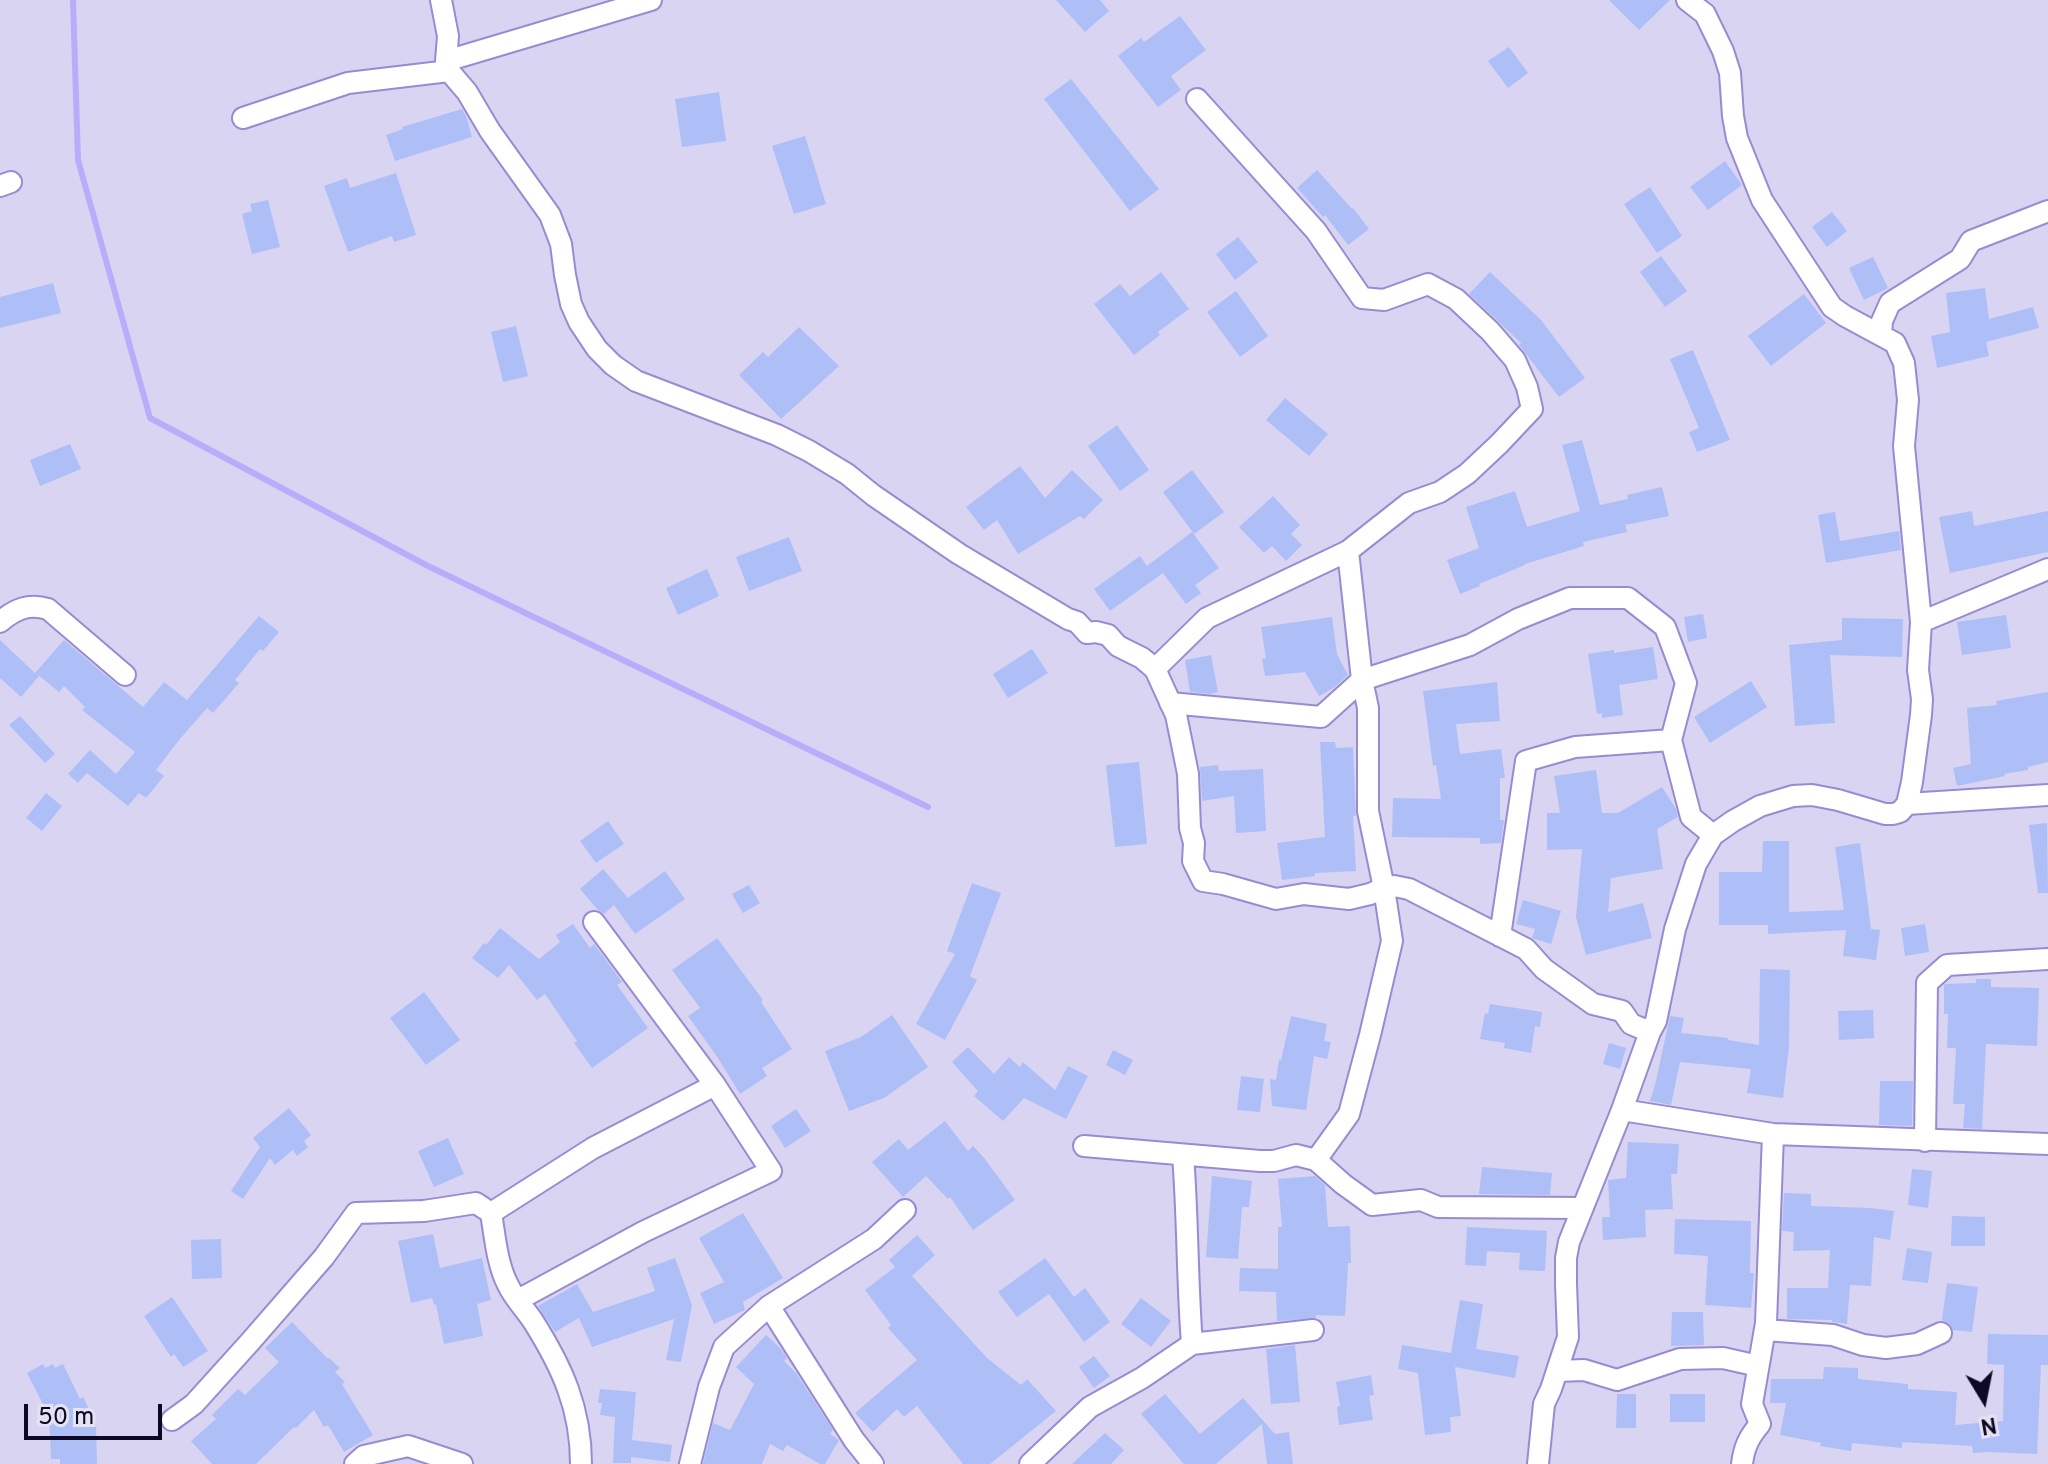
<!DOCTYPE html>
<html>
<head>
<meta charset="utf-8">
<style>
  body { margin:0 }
  #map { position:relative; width:2048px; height:1464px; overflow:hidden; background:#d8d4f2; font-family:Overpass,sans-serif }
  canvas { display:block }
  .north { position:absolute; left:1944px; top:1360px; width:80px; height:80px; -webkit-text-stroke:6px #e5e3f3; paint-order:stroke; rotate:170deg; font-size:22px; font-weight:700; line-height:32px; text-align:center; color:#0f0822 }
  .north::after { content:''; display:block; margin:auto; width:28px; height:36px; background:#0f0822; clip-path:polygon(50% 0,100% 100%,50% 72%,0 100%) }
  .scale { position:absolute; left:24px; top:1404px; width:138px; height:36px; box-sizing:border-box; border:4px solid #0f0822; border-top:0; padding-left:10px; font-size:24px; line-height:28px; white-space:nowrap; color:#0f0822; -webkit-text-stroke:6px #e5e3f3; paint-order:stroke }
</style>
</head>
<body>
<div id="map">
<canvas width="2048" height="1464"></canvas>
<div class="north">N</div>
<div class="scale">50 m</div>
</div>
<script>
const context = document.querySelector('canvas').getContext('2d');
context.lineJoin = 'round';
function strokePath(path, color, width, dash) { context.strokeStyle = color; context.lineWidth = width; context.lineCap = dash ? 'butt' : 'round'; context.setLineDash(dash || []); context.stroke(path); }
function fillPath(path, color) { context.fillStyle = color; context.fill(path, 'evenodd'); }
strokePath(new Path2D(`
  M73 0 78 160 150 418 428 566 928 807`), '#baacfa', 6);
fillPath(new Path2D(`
  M1056 0H1100L1109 11 1085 32Z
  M1609 0H1670L1639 30Z
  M1180 16 1206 50 1171 76 1181 90 1158 107 1118 56 1141 38 1144 42Z
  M1509 47 1528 73 1508 88 1488 61Z
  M1071 79 1159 189 1130 211 1044 99Z
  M719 92 726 141 682 147 675 99Z
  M462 109 466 116 472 137 395 161 386 135 403 129 402 127Z
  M805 136 826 204 794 214 772 146Z
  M1725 161 1742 185 1708 210 1690 187Z
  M1317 170 1352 209 1353 208 1369 229 1348 245 1325 215 1323 217 1297 188Z
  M396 173 416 235 394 242 392 236 348 252 324 186 347 178 350 188Z
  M1650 187 1682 236 1657 253 1624 204Z
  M268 200 280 247 252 254 242 214 252 211 250 204Z
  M1832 212 1847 231 1827 247 1812 227Z
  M1238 237 1258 262 1235 280 1216 254Z
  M1661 256 1687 291 1665 307 1640 272Z
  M1873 257 1888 288 1864 300 1849 268Z
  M1161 272 1189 309 1158 332 1160 335 1134 355 1094 304 1120 284 1130 296Z
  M1490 272 1541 320 1585 378 1559 397 1519 345 1521 343 1469 294Z
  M53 283 61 313 0 328V297Z
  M1985 288 1989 319 2033 307 2039 328 1986 342 1989 356 1937 368 1931 336 1950 332 1946 293Z
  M1236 291 1268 336 1240 357 1207 312Z
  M1804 294 1826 323 1771 366 1748 336Z
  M516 326 528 376 503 382 491 332Z
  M799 327 839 366 781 419 739 375 763 352 768 357Z
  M1693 350 1730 440 1697 452 1689 432 1699 428 1670 359Z
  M1285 398 1328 434 1309 456 1266 420Z
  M1117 425 1149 470 1120 491 1088 446Z
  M1582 440 1600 505 1628 499 1627 495 1662 487 1669 516 1625 525 1627 532 1583 542 1584 546 1525 564V565L1479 584 1480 586 1460 594 1447 560 1479 548 1466 507 1515 491 1527 527 1580 511 1562 445Z
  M70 444 81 469 40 486 30 460Z
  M1020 466 1045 498 1072 470 1103 500 1084 519 1080 516 1018 554 997 520 984 530 966 507Z
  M1192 470 1224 512 1194 534 1163 492Z
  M1273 496 1300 525 1291 534 1302 545 1286 561 1272 546 1264 553 1239 527Z
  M1972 511 1974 526 2048 511V552L1950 573 1939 517Z
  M1835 512 1840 541 1899 531 1901 550 1826 563 1818 515Z
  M1192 532 1219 568 1195 585 1201 593 1186 604 1163 573 1110 611 1094 589 1140 556 1147 566Z
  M789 537 802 571 749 591 736 557Z
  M707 569 719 596 678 615 666 588Z
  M1703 614 1707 638 1688 642 1684 617Z
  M2006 615 2011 648 1962 655 1957 622Z
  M259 616 279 632 263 651 260 649 235 680 239 683 213 713 207 708 179 740 156 770 164 776 146 798 139 793 128 806 87 773 78 783 68 774 90 750 116 774 135 752 82 710 85 707 64 686 59 692 37 674 39 676 21 697 0 678V640L35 673 64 640 143 707 164 682 187 700Z
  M1332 617 1337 654 1348 675 1335 687 1319 696 1305 672 1265 676 1262 659 1266 658 1261 627Z
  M1842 618 1903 619 1902 657 1830 655 1835 723 1795 726 1789 645 1842 640Z
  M1653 647 1658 679 1619 685 1623 715 1602 718V713L1597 714 1588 654 1614 650V653Z
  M1032 649 1048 673 1008 698 993 674Z
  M1211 655 1218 692 1210 694 1190 692 1185 660Z
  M1751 681 1767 707 1710 743 1694 717Z
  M1497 682 1500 721 1456 724 1460 754 1501 749 1505 778H1500V820H1504L1501 843 1480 844V838L1392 837 1393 798 1441 799 1436 765 1433 766 1423 691Z
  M2048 692V762L2028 767V770L2004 774 2005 776 1957 786 1953 768 1971 764 1967 708 1997 705 1996 701Z
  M20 716 55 754 45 763 9 725Z
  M1320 742H1335L1336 748 1353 747 1356 816H1353L1356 871 1315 873V876L1282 880 1277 843 1325 837Z
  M1139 762 1147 844 1115 847 1106 765Z
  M1218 765 1219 771 1263 769 1266 831 1236 833 1234 796 1202 801 1200 767Z
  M1596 770 1602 813H1618L1662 787 1676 809 1678 817 1657 829 1663 869 1611 878 1608 912 1643 903 1652 938 1586 955 1576 917 1582 849 1547 850V813H1560L1554 776Z
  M46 793 62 806 42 831 26 818Z
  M608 821 624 844 596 863 580 841Z
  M2047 823 2048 893H2038L2029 825Z
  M1763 841H1789V912L1844 910 1835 847 1860 843 1871 929 1880 930 1876 960 1843 956 1846 930 1768 934V925H1719V872H1762Z
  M603 869 628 898 665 871 685 899 635 934 614 905 604 914 598 910 580 889Z
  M972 883 1001 893 970 976 977 980 945 1040 916 1024 955 954 947 951Z
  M749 885 760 903 743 913 732 894Z
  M1523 900 1561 911 1551 944 1532 938 1535 929 1516 924Z
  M573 924 590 948 594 944 622 982 617 985 648 1028 592 1068 574 1043 577 1041 545 994 537 1000 509 965 498 978 472 958 484 943 486 945 500 928 539 959 560 942 556 935Z
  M1925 924 1929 952 1905 956 1901 928Z
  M717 938 763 1000 761 1002 792 1049 762 1068 767 1076 740 1094 718 1058 688 1016 700 1008 672 970Z
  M1760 969 1790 970 1789 1046 1783 1098 1747 1093 1751 1069 1680 1062 1671 1105 1650 1101 1655 1085 1670 1016 1684 1018 1681 1033 1728 1038V1040L1759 1045Z
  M1976 979H1991V987L2039 988 2037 1046 1986 1044 1982 1129 1963 1128 1965 1104H1953L1956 1048H1947L1948 1014H1944V985L1946 984 1976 983Z
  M424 992 460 1040 426 1065 390 1018Z
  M1490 1004 1542 1012 1540 1027 1535 1026 1531 1053 1504 1048 1505 1043 1480 1039 1485 1013 1488 1014Z
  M1873 1010 1874 1038 1839 1040 1838 1011Z
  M892 1015 928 1067 884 1098 849 1111 825 1051 861 1037Z
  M1291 1016 1327 1024 1324 1041 1331 1042 1327 1059 1314 1056 1306 1110 1272 1106 1270 1079 1276 1080 1279 1059 1281 1060Z
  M1609 1043 1626 1048 1620 1069 1603 1064Z
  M968 1047 994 1074 1009 1057 1020 1067 1023 1062 1055 1090 1068 1066 1088 1076 1066 1119 1024 1098 1003 1121 974 1096 978 1091 952 1062Z
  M1113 1050 1133 1060 1125 1075 1106 1065Z
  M1241 1076 1264 1079 1260 1112 1237 1110Z
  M1880 1081H1913L1912 1126 1879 1125Z
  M289 1108 311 1135 304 1141 308 1147 297 1156 293 1150 275 1165 270 1158 243 1199 231 1191 260 1147 253 1138Z
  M796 1109 811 1131 785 1148 771 1126Z
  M945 1121 968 1151 973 1146 985 1159 1015 1200 973 1230 950 1197 948 1199 926 1176 903 1197 872 1162 899 1139 908 1150Z
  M448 1138 464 1174 434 1187 418 1151Z
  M1628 1142 1679 1144 1677 1174H1671L1673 1209 1645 1210 1646 1237 1603 1240 1602 1217H1610L1608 1180 1626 1178Z
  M1482 1167 1552 1173 1550 1195 1479 1194Z
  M1912 1169 1932 1171 1928 1208 1908 1205Z
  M1212 1176 1252 1181 1249 1207H1242L1238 1259 1206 1257Z
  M1315 1176 1325 1185 1328 1227 1350 1226 1351 1263H1348L1345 1316 1316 1315V1318L1277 1321 1276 1292 1239 1291 1240 1268 1278 1269V1227H1282L1278 1179Z
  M1784 1193 1811 1194V1206L1871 1208 1894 1211 1890 1240 1874 1237 1871 1286 1850 1285 1847 1324 1832 1322V1320L1787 1319V1288H1828L1830 1250 1793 1251 1794 1232 1782 1231Z
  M743 1213 783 1278 743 1302 745 1310 714 1324 700 1293 724 1282 699 1238Z
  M1952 1216 1985 1217V1246H1951Z
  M1675 1219 1751 1221 1750 1273H1754L1751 1308 1705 1305 1708 1256 1674 1254Z
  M1467 1227 1547 1231 1545 1271 1519 1270 1520 1253 1487 1251 1486 1266 1465 1265Z
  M433 1234 440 1268 482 1258 491 1300 477 1304 483 1336 444 1344 436 1304 434 1305 432 1298 411 1303 398 1241Z
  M917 1235 935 1255 912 1276 987 1358 1021 1385 1027 1379 1056 1411 990 1464H963L917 1406 904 1417 897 1409 873 1432 855 1413 917 1360 888 1328 891 1325 865 1290 895 1267 889 1260Z
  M221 1239 222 1278 192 1279 191 1240Z
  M1907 1248 1932 1252 1928 1283 1902 1280Z
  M675 1258 692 1305 681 1362 666 1360 674 1319 592 1347 579 1318 555 1332 538 1306 577 1284 593 1312 655 1291 647 1268Z
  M1045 1258 1074 1297 1085 1288 1110 1322 1084 1342 1049 1294 1017 1317 998 1292Z
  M1947 1283 1978 1287 1972 1332 1953 1330 1949 1323 1942 1320Z
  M172 1297 208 1351 183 1367 174 1354 171 1357 144 1316Z
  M1141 1298 1171 1321 1151 1347 1121 1324Z
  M1460 1300 1483 1304 1476 1349 1519 1356 1515 1378 1455 1367 1461 1416 1450 1417 1451 1432 1425 1435 1418 1373 1398 1369 1402 1345 1451 1353Z
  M1672 1312H1703L1704 1345 1671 1346Z
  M292 1322 328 1359 329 1358 340 1368 335 1372 345 1382 342 1384 373 1435 344 1452 328 1425 324 1427 314 1410 296 1428 294 1427 256 1464H212L191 1441 216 1419 212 1415 238 1389 245 1395 279 1362 265 1348Z
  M1988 1334 2048 1335V1365H2041L2037 1454 1987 1452 1973 1453 1972 1446 1902 1442V1448L1852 1443 1851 1451 1820 1446 1821 1443 1780 1435 1786 1403H1770L1771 1379H1823L1824 1367 1858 1368V1379L1908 1384V1389L1957 1392 1955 1425 2003 1421 2004 1365 1987 1364Z
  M766 1335 780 1348 787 1358 784 1361 796 1373 833 1430 830 1434 839 1440 825 1464H820L787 1445 783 1451 770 1444 762 1464H703L713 1423 730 1430 754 1384 736 1367Z
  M1295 1345 1300 1402 1271 1404 1266 1349Z
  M1094 1356 1110 1376 1094 1388 1079 1367Z
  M43 1364 45 1368 53 1364 55 1368 63 1364 80 1399 83 1397 96 1423 97 1464H60V1459H51L49 1416 27 1373Z
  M1371 1375 1374 1395 1369 1396 1373 1420 1339 1425 1337 1407 1340 1406 1336 1382Z
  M600 1389 636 1392 632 1440 672 1445 670 1462 631 1457V1463H613L615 1417 600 1415 602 1403H598Z
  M1165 1394 1200 1434 1243 1398 1275 1434 1289 1432 1293 1464H1267L1262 1424 1216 1464H1184L1141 1414Z
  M1617 1394H1636V1428H1616Z
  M1670 1394H1705V1422H1670Z
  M1105 1433 1124 1450 1111 1464H1072Z`), '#aebff8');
const minor = new Path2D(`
  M441 0 448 36 446 61 449 71 467 92 490 131 550 215 561 244 565 275 571 304 579 322 597 349 613 365 636 381 777 435 809 451 847 474 873 495 959 554 1068 619 1077 622 1087 633 1096 632 1108 635 1118 646 1142 658 1155 669 1176 715 1182 744 1188 774 1190 828 1194 843 1193 861 1203 881 1223 884 1276 899 1304 894 1349 899 1370 894 1384 888 1394 886 1409 889 1526 949 1544 969 1593 1004 1622 1011 1631 1024 1650 1032 1622 1110 1569 1242 1566 1258V1284L1568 1337 1551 1389 1544 1404 1538 1464
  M446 61 651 0
  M243 118 348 83 449 71
  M0 186 11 182
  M1881 335 1882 321 1890 303 1960 259 1971 241 2048 211
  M0 622C15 609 29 603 48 609L125 675
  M1921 622 2048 569
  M1155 669 1207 618 1348 551 1409 503 1440 492 1467 474 1499 444 1532 409 1527 387 1515 360 1490 331 1456 299 1428 284 1384 300 1362 298 1316 231 1197 99
  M1170 703 1321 717 1362 680 1470 645 1518 619 1570 598H1628L1665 627 1686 683 1671 740 1691 817 1713 835
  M1907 804 2048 795
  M1500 936 1526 761 1575 747 1671 740
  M1650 1032 1656 1021 1675 929 1696 864 1713 835 1733 821 1760 806 1793 796 1812 795 1838 800 1885 814H1893L1900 812 1907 804 1912 782 1921 715 1922 699 1918 670 1921 622 1904 446 1908 400 1904 363 1895 343 1845 316 1832 307 1762 200 1737 138 1733 116 1730 73 1723 51 1705 14 1687 0
  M1622 1110 1773 1134 2048 1144
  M1925 1141 1927 983 1947 965 2048 959
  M1084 1146 1260 1161H1274L1296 1155 1316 1160 1343 1184 1372 1205 1421 1200 1438 1207 1582 1208
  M1183 1155C1188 1218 1187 1281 1192 1344
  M1316 1160 1349 1114 1370 1035 1392 941 1384 888 1368 811V708L1362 680 1348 551
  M491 1213 593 1148 715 1085
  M518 1300 643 1232 771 1171 715 1085 594 922
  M769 1306 854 1440 873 1464
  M1765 1330 1833 1335 1863 1345 1886 1348 1917 1344 1941 1333
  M1557 1371 1584 1370 1617 1380 1680 1359 1723 1358 1754 1365 1759 1363
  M172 1420 194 1404 250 1342 324 1257 356 1213 424 1211 476 1203 491 1213C495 1237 497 1264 508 1285 514 1298 525 1309 533 1321 562 1367 581 1408 581 1464
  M355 1464 364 1456 408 1446 462 1464
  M690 1464 709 1387 724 1347 769 1306 874 1239 905 1210
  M1030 1464 1090 1407 1142 1378 1192 1344 1313 1330
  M1742 1464C1744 1447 1749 1437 1760 1424L1752 1404 1766 1323 1773 1134`);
strokePath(minor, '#988bd2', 24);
strokePath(minor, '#fff', 20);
</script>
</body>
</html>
